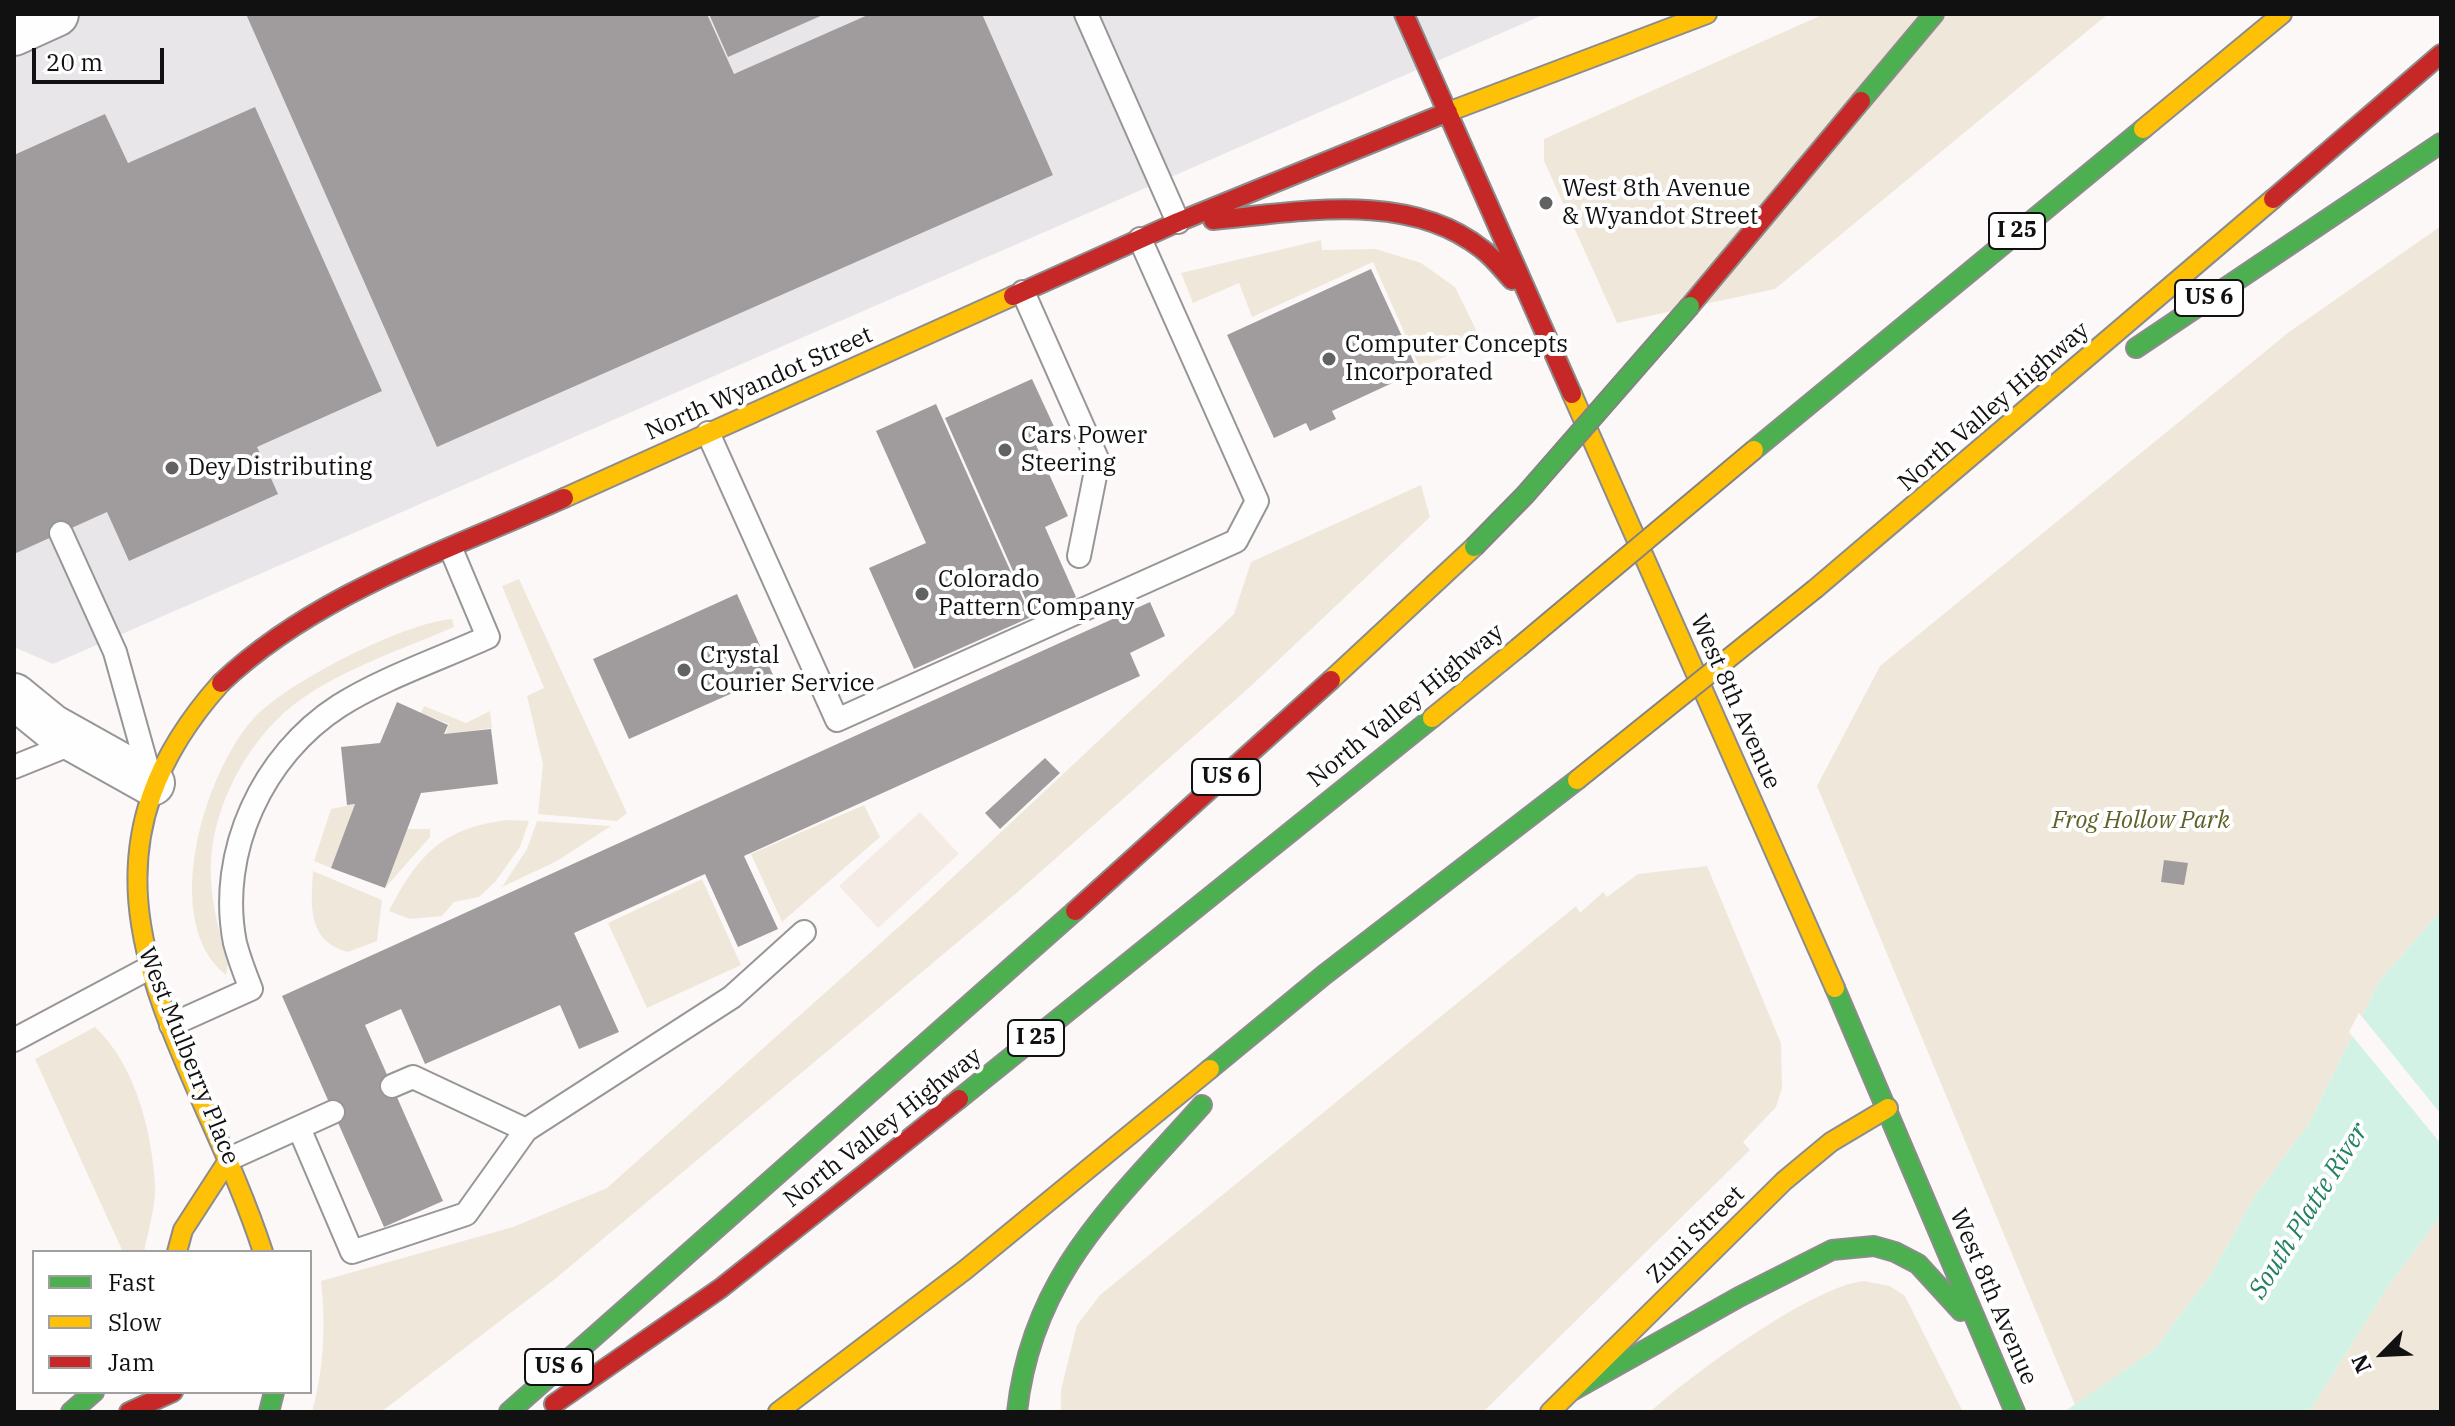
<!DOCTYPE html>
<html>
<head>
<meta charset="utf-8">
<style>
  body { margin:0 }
  #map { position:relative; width:2455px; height:1426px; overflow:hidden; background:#fcf8f8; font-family:"IBM Plex Serif",serif }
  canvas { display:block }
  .frame { position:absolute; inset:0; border:16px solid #111; pointer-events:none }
  .legend { position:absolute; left:32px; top:1250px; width:280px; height:144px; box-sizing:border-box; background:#fff; border:2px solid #a0a0a0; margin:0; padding:10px 14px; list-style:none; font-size:24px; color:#111 }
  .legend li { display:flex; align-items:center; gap:16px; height:40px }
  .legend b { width:40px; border:2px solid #a0a0a0 }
  .north { position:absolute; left:2343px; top:1314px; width:80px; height:80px; -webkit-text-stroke:6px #fff; paint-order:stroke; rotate:246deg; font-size:22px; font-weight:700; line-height:32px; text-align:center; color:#111 }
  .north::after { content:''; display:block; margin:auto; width:28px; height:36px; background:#111; clip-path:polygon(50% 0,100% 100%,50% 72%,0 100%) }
  .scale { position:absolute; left:32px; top:48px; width:132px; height:36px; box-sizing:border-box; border:4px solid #111; border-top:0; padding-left:10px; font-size:24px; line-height:28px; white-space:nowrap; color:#111; -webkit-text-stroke:6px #fff; paint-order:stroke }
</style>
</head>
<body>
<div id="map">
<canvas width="2455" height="1426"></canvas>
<div class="frame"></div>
<ul class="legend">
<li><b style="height:10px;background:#4caf50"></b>Fast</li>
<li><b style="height:10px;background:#ffc107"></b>Slow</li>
<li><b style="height:10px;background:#c62828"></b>Jam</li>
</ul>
<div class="north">N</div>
<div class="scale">20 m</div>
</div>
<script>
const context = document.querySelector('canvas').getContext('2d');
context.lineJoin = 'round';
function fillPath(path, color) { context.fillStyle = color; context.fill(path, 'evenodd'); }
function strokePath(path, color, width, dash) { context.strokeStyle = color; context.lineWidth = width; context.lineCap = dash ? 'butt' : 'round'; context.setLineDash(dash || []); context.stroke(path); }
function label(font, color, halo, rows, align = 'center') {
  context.font = font + ' "IBM Plex Serif",serif'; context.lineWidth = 8; context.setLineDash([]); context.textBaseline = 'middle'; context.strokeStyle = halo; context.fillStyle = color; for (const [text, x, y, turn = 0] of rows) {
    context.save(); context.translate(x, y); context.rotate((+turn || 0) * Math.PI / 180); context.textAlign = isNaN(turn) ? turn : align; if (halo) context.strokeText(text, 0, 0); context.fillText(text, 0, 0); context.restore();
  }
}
fillPath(new Path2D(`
  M14 14H1545L53 664 14 647Z`), '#e8e6e9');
fillPath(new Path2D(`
  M1824 14H2108L1775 289 1617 323 1544 161V139Z
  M2441 226V911L2380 980 2308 1125 2253 1199 2212 1273 2154 1350 2075 1405 1817 786 1880 666 2289 332Z
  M1321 240 1322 250 1376 249 1421 263 1455 287 1481 340 1420 368 1373 262 1252 317 1239 283 1193 303 1181 273Z
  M1421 485 1430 517 1251 686 1020 890 555 1279 381 1412H312C324 1367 326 1328 321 1281L513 1227 607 1188 922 906 1234 614 1251 562Z
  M519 579 627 813 617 821 538 814 543 764 527 696 544 688 502 586Z
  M452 619 454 627C403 649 345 668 300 700 254 733 219 793 212 850 207 888 218 928 228 964L226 975C159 922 204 774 253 719 287 682 403 623 452 619Z
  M424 706 466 723 490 711 492 728 446 734 449 724 421 713Z
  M355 804 331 868 314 861 331 809Z
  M864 805 880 837 782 922 751 854Z
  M507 820 529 821 520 847 495 882 479 897 454 902 442 916 410 919 389 911C418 855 442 828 507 820Z
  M537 821 611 826 557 861 502 887 527 849Z
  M407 829H430V837L385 888Z
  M1707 866 1781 1043 1782 1088 1776 1107 1743 1142 1750 1150 1483 1412H1061V1390L1077 1325 1100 1295 1576 906 1580 913 1603 892 1607 897 1638 874Z
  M313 871 382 900 377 941 348 952C307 941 311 906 313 871Z
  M702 879 741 965 647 1008 608 923Z
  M95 1027C135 1064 152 1131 155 1185 156 1206 148 1231 144 1252H123L35 1059Z
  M2441 1215V1412H2309L2387 1288Z
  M1864 1281 1890 1286 1905 1296 1963 1412H1650C1691 1375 1812 1286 1864 1281Z`), '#efe8da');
fillPath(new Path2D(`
  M920 812 959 854 878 928 839 886Z`), '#f4ece4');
fillPath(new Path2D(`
  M2441 911V1215L2387 1288 2309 1412H2064L2154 1350 2212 1273 2253 1199 2308 1125 2380 980Z`), '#d2f2e5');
fillPath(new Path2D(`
  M2359 1013 2441 1114V1144L2349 1032Z`), '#fcf8f8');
fillPath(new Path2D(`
  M246 14H707L734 74 870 14H982L1053 175 437 447Z
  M709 14H825L728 57Z
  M255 107 382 391 257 447 278 494 129 561 107 512 14 554V155L105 114 128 163Z
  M1371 269 1418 371 1332 411 1336 419 1310 431 1306 423 1274 438 1227 335Z
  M1032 379 1057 433 1035 443 1068 516 1045 527 1076 597 1033 616 945 418Z
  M936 404 1031 617 914 669 869 568 926 543 876 431Z
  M737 594 773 675 629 739 593 659Z
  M1150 602 1165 636 1130 653 1140 676 744 856 778 929 738 947 705 874 574 933 619 1032 579 1049 560 1005 425 1064 401 1009 365 1025 443 1201 384 1227 282 996Z
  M397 702 448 725 444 734 491 729 498 784 421 793 385 888 331 868 355 804 347 805 341 747 380 743Z
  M1045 758 1060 773 1000 829 985 813Z
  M2164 860 2188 863 2184 885 2161 882Z`), '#a09c9d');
const lane = new Path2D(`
  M1086 14 1178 222
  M1023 292 1098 461 1079 556
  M708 433 837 720 1236 541 1257 501 1140 239
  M61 533 115 652 151 781
  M14 767 76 742
  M171 1025 251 989C245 974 239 958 235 943 217 852 263 755 339 706 381 679 442 658 488 637L451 549
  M14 1040 149 968
  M392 1086 413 1077 526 1130 732 997 804 932
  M299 1128 352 1252 466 1214 526 1130
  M229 1159 333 1112`);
const street = new Path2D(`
  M14 33 56 14
  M14 696 52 727 152 783`);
const fast = new Path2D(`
  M1861 101 1934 14
  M2136 348 2441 143
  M1754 450 2143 129
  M1835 988 2015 1412
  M1210 1069 1324 975 1577 780
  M959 1099 1432 718
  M1572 1391 1739 1297 1832 1250 1874 1246 1895 1252 1918 1264 1961 1311
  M71 1412 94 1392
  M269 1412 274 1392
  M509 1412 1075 911
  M1017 1412C1032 1274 1115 1203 1202 1105`);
const slow = new Path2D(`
  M1448 112 1707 14
  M2143 129 2282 14
  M1572 394 1835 988
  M564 498 1013 296
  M1815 589 2273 199
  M1331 680 1474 547
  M221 683C42 883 196 1046 263 1252
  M1432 718 1518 648
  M177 1252 183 1230 229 1159
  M778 1412 965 1270 1210 1069
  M1550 1412 1784 1181 1831 1142 1888 1108`);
const jam = new Path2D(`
  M1404 14 1572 394
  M2273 199 2441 54
  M1213 220C1300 212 1408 190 1482 249 1493 257 1503 270 1512 280
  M1013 296 1178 222 1448 112
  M1690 306 1861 101
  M221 683C316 593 447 551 564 498
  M1075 911 1331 680
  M554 1404 721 1288 959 1099
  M129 1412 173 1392`);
strokePath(lane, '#979595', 26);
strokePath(street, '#979595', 48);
strokePath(fast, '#8d8c8c', 22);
strokePath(slow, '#8d8c8c', 22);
strokePath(jam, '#8d8c8c', 22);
strokePath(lane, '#fffefe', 22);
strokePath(street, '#fffefe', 44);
strokePath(fast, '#4caf50', 18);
strokePath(slow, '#ffc107', 18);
strokePath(jam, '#c62828', 18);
const fastBridge = new Path2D(`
  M1474 547 1525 495 1690 306`);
const slowBridge = new Path2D(`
  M1518 648 1754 450
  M1577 780 1815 589`);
strokePath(fastBridge, '#848282', 22, []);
strokePath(slowBridge, '#848282', 22, []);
strokePath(fastBridge, '#4caf50', 18);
strokePath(slowBridge, '#ffc107', 18);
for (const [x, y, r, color] of [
  [1546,203,8,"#636262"],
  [1329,359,8,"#636262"],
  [1005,450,8,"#636262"],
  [172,468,8,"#636262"],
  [922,594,8,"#636262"],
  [684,670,8,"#636262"]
]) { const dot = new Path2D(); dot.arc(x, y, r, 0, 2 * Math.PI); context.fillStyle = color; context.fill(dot); strokePath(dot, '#fff', 3); }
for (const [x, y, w] of [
  [2017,231,56],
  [2209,298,68],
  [1226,777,68],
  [1036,1038,56],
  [559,1367,68]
]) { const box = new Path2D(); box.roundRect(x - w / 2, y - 18, w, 36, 6); context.fillStyle = '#fff'; context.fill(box); strokePath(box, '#111', 2); }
label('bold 22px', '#111', null, [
  ["I 25",2017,231],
  ["US 6",2209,298],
  ["US 6",1226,777],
  ["I 25",1036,1038],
  ["US 6",559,1367]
]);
label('24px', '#111', '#fff', [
  ["West 8th Avenue",1562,189],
  ["& Wyandot Street",1562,217],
  ["Computer Concepts",1345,345],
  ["Incorporated",1345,373],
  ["Cars Power",1021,436],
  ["Steering",1021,464],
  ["Dey Distributing",188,468],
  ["Colorado",938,580],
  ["Pattern Company",938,608],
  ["Crystal",700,656],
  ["Courier Service",700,684]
], 'left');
label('24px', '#111', '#fff', [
  ["North Wyandot Street",759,384,-24],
  ["North Valley Highway",1994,407,-41],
  ["West 8th Avenue",1735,702,66],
  ["North Valley Highway",1406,706,-39],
  ["West Mulberry Place",188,1056,68],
  ["North Valley Highway",883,1128,-38],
  ["Zuni Street",1696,1235,-45],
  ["West 8th Avenue",1993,1297,67]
]);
label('italic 24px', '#606128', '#fff', [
  ["Frog Hollow Park",2141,821]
]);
label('italic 26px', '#258062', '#fff', [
  ["South Platte River",2309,1211,-58]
]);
</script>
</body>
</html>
